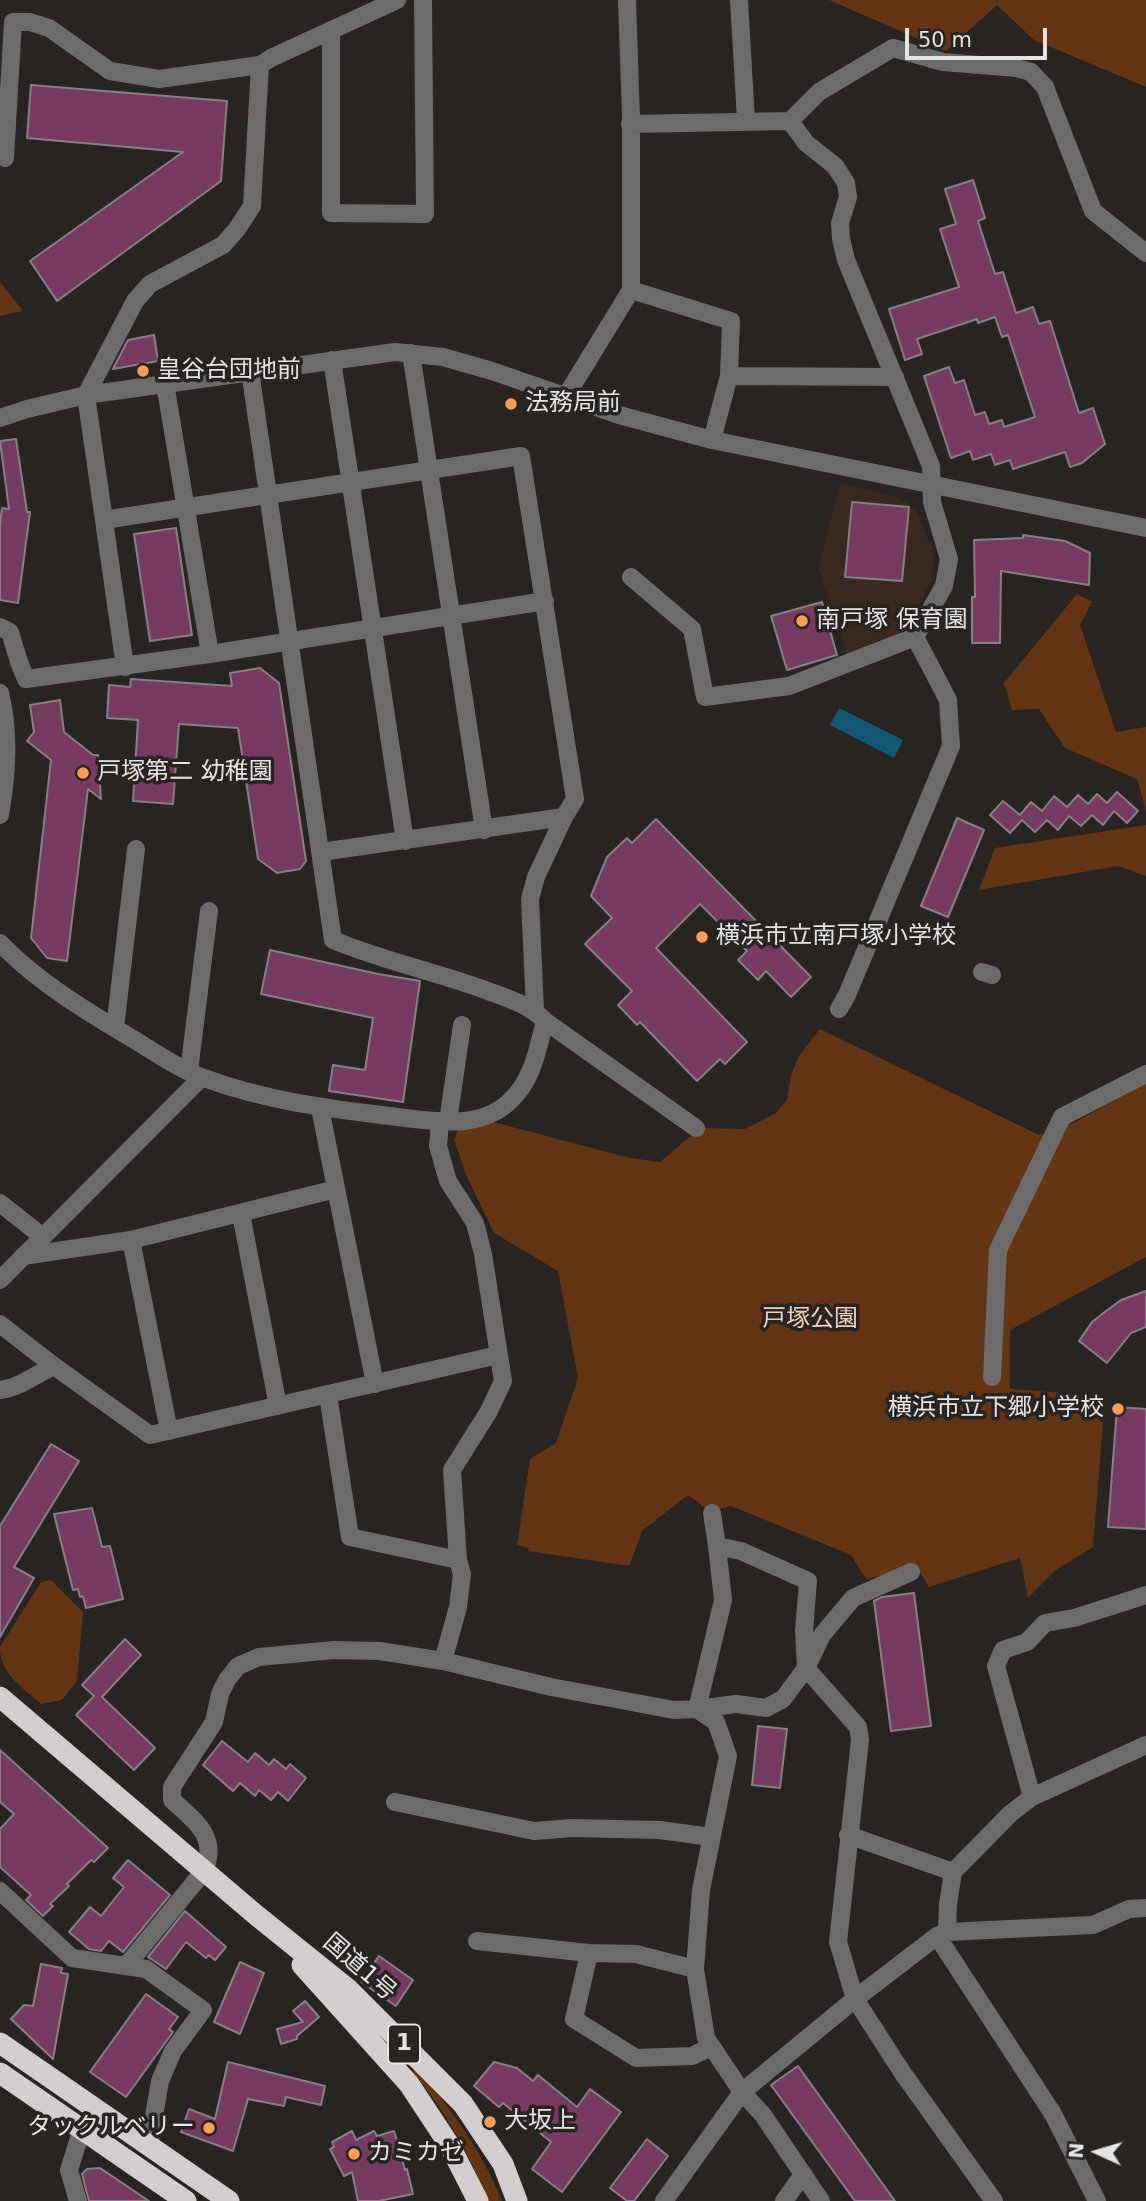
<!DOCTYPE html>
<html>
<head>
<meta charset="utf-8">
<style>
  body { margin:0 }
  #map { position:relative; width:1146px; height:2201px; overflow:hidden; background:#272422; font-family:"DejaVu Sans",sans-serif }
  canvas { display:block }
  .north { position:absolute; left:1062px; top:2117px; width:70px; height:70px; -webkit-text-stroke:5px #272422; paint-order:stroke; rotate:274deg; font-size:19px; font-weight:700; line-height:28px; text-align:center; color:#e6e4e3 }
  .north::after { content:''; display:block; margin:auto; width:24px; height:32px; background:#e6e4e3; clip-path:polygon(50% 0,100% 100%,50% 72%,0 100%) }
  .scale { position:absolute; left:905px; top:28px; width:142px; height:32px; box-sizing:border-box; border:4px solid #e6e4e3; border-top:0; padding-left:9px; font-size:21px; line-height:24px; white-space:nowrap; color:#e6e4e3; -webkit-text-stroke:5px #272422; paint-order:stroke }
</style>
</head>
<body>
<div id="map">
<canvas width="1146" height="2201"></canvas>
<div class="north">N</div>
<div class="scale">50 m</div>
</div>
<script>
const context = document.querySelector('canvas').getContext('2d');
context.lineJoin = 'round';
function fillPath(path, color) { context.fillStyle = color; context.fill(path, 'evenodd'); }
function strokePath(path, color, width, dash) { context.strokeStyle = color; context.lineWidth = width; context.lineCap = dash ? 'butt' : 'round'; context.setLineDash(dash || []); context.stroke(path); }
function label(font, color, halo, rows, align = 'center') {
  context.font = font + ' "DejaVu Sans","Noto Sans JP",sans-serif'; context.lineWidth = 7; context.setLineDash([]); context.textBaseline = 'middle'; context.strokeStyle = halo; context.fillStyle = color; for (const [text, x, y, turn = 0] of rows) {
    context.save(); context.translate(x, y); context.rotate((+turn || 0) * Math.PI / 180); context.textAlign = isNaN(turn) ? turn : align; if (halo) context.strokeText(text, 0, 0); context.fillText(text, 0, 0); context.restore();
  }
}
fillPath(new Path2D(`
  M840 483 899 498 915 508 934 553 932 578 905 635 848 657 818 568Z`), '#392820');
fillPath(new Path2D(`
  M829 0H1146V87L1034 40 997 5 946 51Z
  M0 282 23 311 0 316Z
  M1077 594 1092 602 1080 625 1116 732 1146 727V811L1137 779 1065 748 1039 709 1012 710 1004 683Z
  M1146 825V876L1118 866 979 890 995 848Z
  M820 1029 1039 1135 1075 1122 1146 1083V1257L1010 1330V1389L1077 1394 1103 1423 1093 1547 1056 1570 1028 1598 1020 1558 929 1587 917 1568 866 1579 851 1555 731 1506 709 1511 688 1495 642 1531 629 1566 528 1551 529 1548 517 1545 530 1459 556 1443 578 1378 558 1271 494 1233 467 1177 454 1140 458 1130 493 1122 630 1158 660 1162 700 1128 745 1129 776 1113 787 1100 791 1075 799 1056Z
  M51 1580 83 1612 77 1681 62 1700 41 1704C22 1687 0 1674 0 1647L41 1582Z
  M416 2068C451 2108 482 2151 502 2201H487C470 2153 445 2111 413 2072Z`), '#643512');
fillPath(new Path2D(`
  M839 708 903 740 894 758 830 725Z`), '#125773');
const building = new Path2D(`
  M31 85 227 101 221 181 57 301 30 261 183 152 27 138Z
  M973 180 985 218 978 221 995 274 1003 272 1016 313 1033 307 1039 324 1050 321 1079 413 1093 408 1105 444 1082 463 1070 467 1065 452 1013 469 1010 460 995 465 991 454 973 460 970 451 951 458 924 376 949 367 955 383 964 380 975 415 985 412 989 424 1002 420 1004 427 1035 417 1008 335 1002 337 995 317 978 323 977 319 917 339 922 354 905 360 889 309 959 287 940 229 956 224 945 189Z
  M154 335 158 361 113 369 128 340Z
  M16 439 27 512H30L18 603 0 600V524L2 508 9 509 0 441Z
  M852 502 909 507 902 581 845 577Z
  M176 528 192 635 150 641 134 534Z
  M1023 535 1065 541 1090 553 1089 585 1001 571 1000 643H972V597H975L974 540 1023 538Z
  M822 602 837 655 787 670 771 616Z
  M260 668 279 683 306 861 300 869 277 873 258 859 238 728 179 724 173 804 133 801 138 720 107 718 109 685 130 687 131 679 232 686 230 673Z
  M60 700 64 732 93 755H98L101 799 88 789 67 961 47 958 31 938 51 760 27 741 34 732 30 705Z
  M1117 792 1138 811 1127 823 1114 811 1103 825 1092 815 1081 826 1069 816 1058 830 1047 820 1035 832 1022 820 1010 833 990 815 1003 801 1020 815 1031 802 1042 811 1054 796 1067 807 1078 795 1088 804 1097 794 1107 803Z
  M957 818 984 830 948 917 921 906Z
  M656 819 811 977 791 997 766 971 758 980 738 960 747 951 700 904 656 948 747 1042 725 1064 720 1059 697 1081 640 1022 637 1025 618 1005 632 991 585 944 612 918 591 896 607 857 627 838 632 843Z
  M270 950 378 974 420 981 403 1102 329 1091 333 1065 365 1070 373 1018 261 994Z
  M1146 1291V1327L1131 1333 1107 1363 1079 1341 1092 1322 1106 1311 1121 1300Z
  M1117 1407 1146 1409V1529L1108 1527Z
  M51 1444 79 1461 14 1567 34 1578 0 1637V1526Z
  M92 1508 102 1547 110 1546 123 1599 86 1608 83 1596 80 1597 78 1589 73 1590 54 1514Z
  M914 1593 931 1726 891 1731 874 1601 882 1597Z
  M125 1639 141 1655 102 1697 155 1748 134 1770 76 1715 94 1696 82 1685Z
  M758 1726 787 1729 780 1788 752 1785Z
  M222 1741 248 1762 255 1753 269 1765 274 1759 286 1769 290 1764 306 1778 288 1801 278 1792 271 1800 259 1790 255 1796 240 1783 233 1791 203 1765Z
  M0 1750 108 1848 94 1862 91 1860 67 1884 69 1886 50 1904 53 1906 43 1916 26 1900 31 1895 0 1867V1829L14 1814 0 1802Z
  M128 1860 170 1895 123 1952 109 1941 101 1951 89 1949 69 1932 90 1907 101 1916 124 1887 113 1878Z
  M185 1911 226 1947 215 1960 209 1955 206 1958 186 1942 166 1969 148 1957Z
  M379 1956 413 1980 396 2006 361 1982Z
  M240 1962 264 1973 240 2034 214 2022Z
  M41 1964 62 1968 61 1973 68 1974 53 2059 11 2019 24 2005 33 2006Z
  M146 1994 178 2017 169 2029 173 2032 126 2097 90 2072Z
  M305 2001 319 2017 297 2036V2039L281 2044 277 2029 303 2022 293 2011Z
  M228 2062 325 2086 321 2105 286 2097 284 2106 248 2099 233 2151 181 2132 189 2109 215 2119Z
  M494 2062 517 2068 533 2081 538 2075 577 2107 590 2089 621 2112 562 2192 532 2169 551 2142 503 2103 499 2107 474 2086Z
  M798 2066 895 2201H855L771 2085Z
  M352 2131 356 2140 374 2131 377 2136 394 2131 405 2170 407 2169 413 2194 379 2201H358L352 2172 344 2176 330 2149 334 2147 332 2142Z
  M647 2139 668 2156 634 2201H627L610 2188Z
  M100 2168 149 2201H89L82 2174 87 2169Z`);
fillPath(building, '#763960');
strokePath(building, '#858183', 2);
strokePath(new Path2D(`
  M739 0 746 120
  M331 30V213L425 214 423 0
  M790 121 819 92 893 48 943 62 1016 68 1031 72 1045 87 1093 211 1146 253
  M630 124 790 121 806 143 835 166 846 183 848 197 840 223 841 239 846 260 931 466 932 502 949 559 944 586 915 637 948 700 951 746 847 995 839 1009
  M5 158 13 22H30L49 28 110 71 159 79 260 65 271 58 397 0
  M631 290 731 321 729 376 712 440
  M411 353 484 830
  M332 360 405 841
  M250 371 333 940C383 961 437 972 488 991 509 999 530 1005 545 1021L696 1128
  M729 376 895 377
  M165 383 210 654
  M566 396 631 290V117L627 0
  M0 418 27 409 86 395 395 352 443 357 492 371 619 415 712 440 1146 528
  M104 520 521 456 575 799 564 817 536 877 530 899 535 1010
  M631 577 692 629 705 697 789 686 915 637
  M0 627 10 632 19 662 26 679 210 654 545 601
  M125 667 86 395 135 301 150 284 223 245 237 229 252 206 260 65
  M0 693C10 734 7 773 0 815
  M321 852 564 817
  M0 943C39 983 86 1011 133 1039 156 1053 179 1069 204 1078 266 1101 331 1109 397 1117 433 1121 479 1130 509 1102 533 1080 537 1051 545 1021
  M982 972 992 975
  M115 1028 136 849
  M189 1071 209 911
  M320 1108 375 1384
  M448 1121 462 1025
  M440 1122 438 1146 448 1181 475 1223 483 1254 503 1381 489 1411 452 1470 458 1560 462 1574 458 1607 443 1661
  M0 1203 43 1237
  M241 1214 278 1406
  M131 1240 169 1431
  M23 1256 131 1240 336 1189
  M0 1280 202 1077
  M0 1324 54 1366 150 1435 498 1355
  M992 1377 998 1250 1062 1117 1146 1074
  M0 1390C19 1388 36 1374 54 1366
  M328 1395 350 1537 458 1560
  M712 1513 717 1546
  M911 1572 853 1598 822 1635 806 1668 783 1699 766 1708 736 1704 697 1709 723 1600 717 1546 741 1551 808 1581 804 1631 806 1668 858 1727 860 1740 838 1942 855 1999 902 2072 994 2201
  M1032 1797 996 1666 1003 1650 1027 1642 1045 1623 1074 1618 1146 1595
  M395 1802 534 1831 572 1828 660 1830 711 1837
  M848 1835 953 1872
  M0 1891 72 1958 126 1966 204 1871C219 1837 195 1821 172 1800V1787L214 1722 220 1694 227 1680 238 1666 259 1657 334 1650 380 1651 443 1661 551 1687 674 1710 697 1709 716 1722 728 1756 701 1890 695 1969 706 2038 742 2092 763 2115 821 2201
  M947 1932 948 1904 953 1872 1010 1814 1032 1797 1146 1745
  M937 1936 1053 2114 1097 2201
  M477 1941 589 1953 636 1954 695 1969
  M589 1953 574 2019 636 2058 692 2056 711 2047
  M126 1966 146 1969 203 2010 173 2051 160 2081 149 2146
  M78 2201 69 2170 82 2129
  M664 2201 742 2092 855 1999 937 1936 947 1932 1093 1925 1129 1909 1146 1908
  M784 2201 802 2176`), '#6d6b6b', 18);
strokePath(new Path2D(`
  M0 1697 256 1915 348 1989 463 2104 503 2164 517 2201
  M302 1965 409 2084 450 2146 478 2201
  M0 2043 229 2201
  M0 2073 186 2201`), '#d3cdce', 21);
for (const [x, y, r, color] of [
  [143,371,7,"#fc9d53"],
  [511,404,7,"#fc9d53"],
  [802,621,7,"#fc9d53"],
  [83,773,7,"#fc9d53"],
  [702,937,7,"#fc9d53"],
  [1118,1409,7,"#fc9d53"],
  [490,2122,7,"#fc9d53"],
  [209,2128,7,"#fc9d53"],
  [354,2154,7,"#fc9d53"]
]) { const dot = new Path2D(); dot.arc(x, y, r, 0, 2 * Math.PI); context.fillStyle = color; context.fill(dot); strokePath(dot, '#272422', 2.5); }
for (const [x, y, w] of [
  [404,2044,32]
]) { const box = new Path2D(); box.roundRect(x - w / 2, y - 19.5, w, 39, 5); context.fillStyle = '#272422'; context.fill(box); strokePath(box, '#e6e4e3', 2); }
label('bold 23px', '#e6e4e3', null, [
  ["1",404,2044]
]);
label('24px', '#e6e4e3', '#272422', [
  ["皇谷台団地前",157,371],
  ["法務局前",525,404],
  ["南戸塚 保育園",816,621],
  ["戸塚第二 幼稚園",97,773],
  ["横浜市立南戸塚小学校",716,937],
  ["横浜市立下郷小学校",1104,1409,"right"],
  ["大坂上",504,2122],
  ["タックルベリー",195,2128,"right"],
  ["カミカゼ",368,2154]
], 'left');
label('24px', '#f5d0b9', '#272422', [
  ["戸塚公園",810,1320]
]);
label('24px', '#e6e4e3', '#272422', [
  ["国道1号",359,1968,41]
]);
</script>
</body>
</html>
